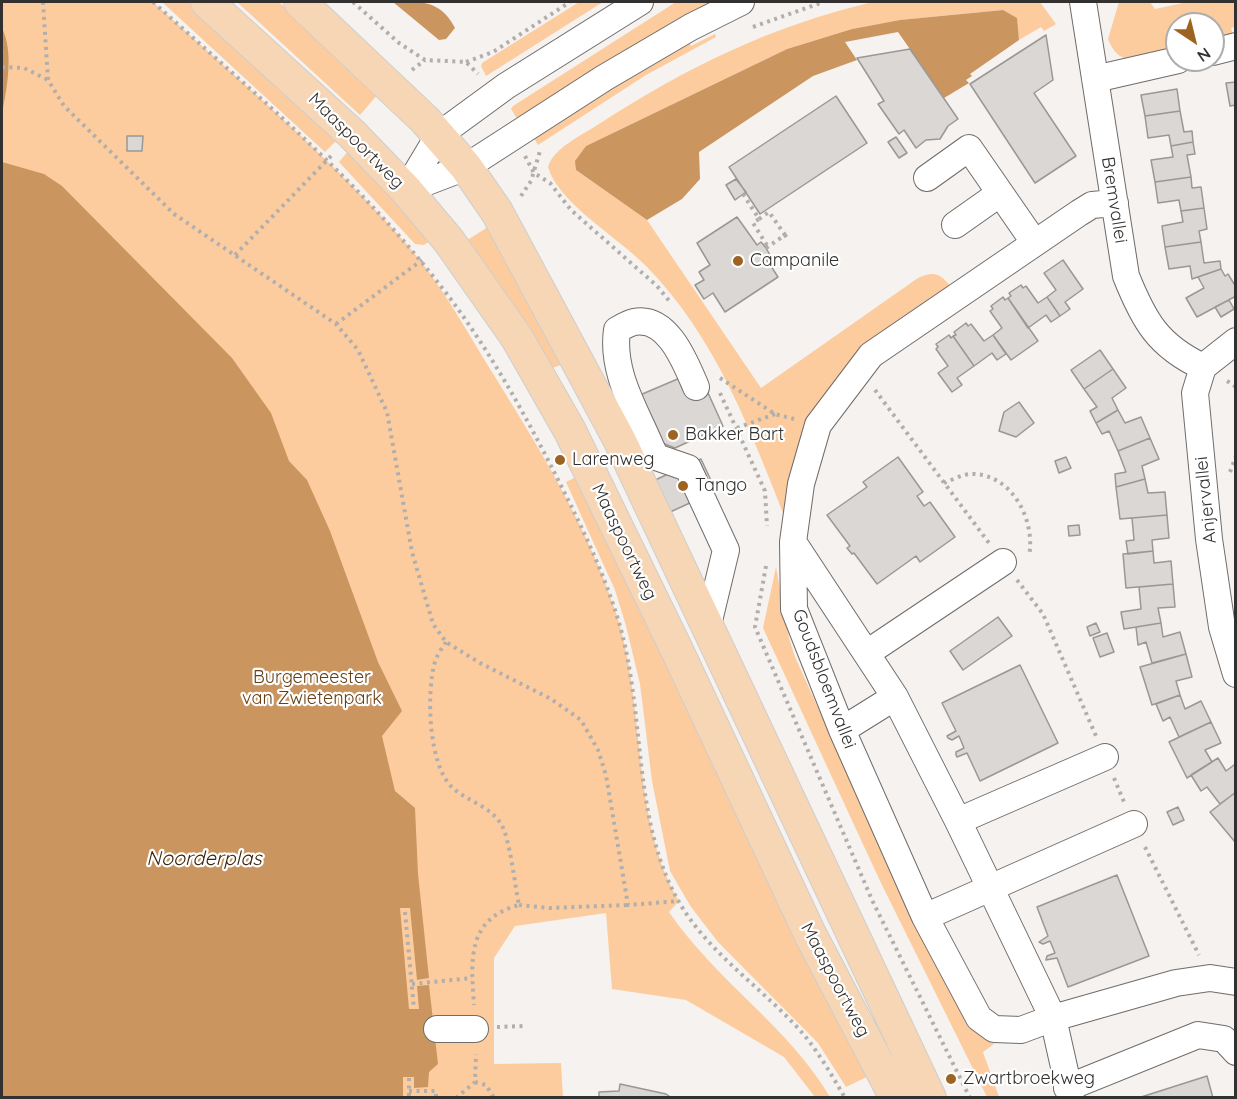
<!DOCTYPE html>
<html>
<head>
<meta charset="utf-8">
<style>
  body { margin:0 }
  #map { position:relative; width:1237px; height:1099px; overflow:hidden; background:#f5f2ef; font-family:Quicksand,sans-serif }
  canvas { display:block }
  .frame { position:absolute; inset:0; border:3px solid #323130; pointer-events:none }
  .north { position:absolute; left:1165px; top:12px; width:60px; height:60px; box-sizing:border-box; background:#fff; border:2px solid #adadac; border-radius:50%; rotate:145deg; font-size:16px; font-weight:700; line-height:24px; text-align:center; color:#323130 }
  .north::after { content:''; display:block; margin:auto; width:21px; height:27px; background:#9d6322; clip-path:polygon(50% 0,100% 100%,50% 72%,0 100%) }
</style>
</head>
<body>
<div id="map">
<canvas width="1237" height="1099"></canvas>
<div class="frame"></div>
<div class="north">N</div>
</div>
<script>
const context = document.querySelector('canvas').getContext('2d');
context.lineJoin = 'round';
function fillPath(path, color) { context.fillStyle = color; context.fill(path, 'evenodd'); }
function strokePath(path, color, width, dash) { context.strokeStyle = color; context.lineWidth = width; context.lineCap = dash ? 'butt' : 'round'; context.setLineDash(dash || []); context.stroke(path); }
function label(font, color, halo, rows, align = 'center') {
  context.font = font + ' Quicksand,sans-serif'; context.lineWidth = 4.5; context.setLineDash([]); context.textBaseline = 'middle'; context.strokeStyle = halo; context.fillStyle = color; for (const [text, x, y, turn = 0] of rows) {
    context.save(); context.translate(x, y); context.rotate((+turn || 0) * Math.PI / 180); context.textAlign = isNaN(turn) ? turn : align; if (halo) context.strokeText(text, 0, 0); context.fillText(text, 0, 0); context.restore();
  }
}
fillPath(new Path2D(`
  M2 2H153C240 81 332 158 410 248 440 283 463 325 487 364 536 443 587 524 616 613 646 704 631 821 679 901L669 912C716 981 788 1026 830 1097H815L784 1057 686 1000 612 989 606 913 515 926 494 958V1064L561 1063 563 1097H2Z
  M162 2H196L342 135 325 152Z
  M237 2H279L379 93 360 115Z
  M579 2H603L486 76 481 66 482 63Z
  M676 2H714L518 120 511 109 513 106Z
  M873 2H1040L1056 24 1044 31 1041 27 1019 40 1018 33 1003 10 901 20 852 29 787 49 586 146 576 170 647 220 761 388 918 278C934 271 940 273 951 287L861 354 787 523C751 432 716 337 646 266 619 238 558 203 548 167 554 147 583 135 599 124 687 67 771 26 873 2Z
  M1119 2H1150L1155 9 1188 2H1235V27L1231 28 1233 35 1213 41V24H1177V52C1149 57 1121 73 1108 39Z
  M715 34 716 37 646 75 538 145 532 135 687 38 691 46Z
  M350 149 436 237 424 245 415 244 339 162Z
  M488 227 566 363 547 370 461 244Z
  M576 477 869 1076 846 1087 818 1043 718 942 691 907 670 871 652 781 640 684 626 626 615 590 566 482Z
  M776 567 789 638 795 657 820 712 925 917 964 1019 980 1036 994 1044 983 1052 999 1097H987L880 881 763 628Z`), '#fdcc9e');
fillPath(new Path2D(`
  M393 2C421 1 441 0 455 28L446 39 439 40Z
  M1003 10 1017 18 1019 40 970 74 972 76 966 80 969 83 944 98 898 32 845 42 857 60 813 76 699 152 700 179 682 199 647 220 576 170 575 161 586 146 787 49 852 29 900 20Z
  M2 28C14 53 7 87 2 114Z
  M2 162 44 174 62 186 232 358 271 413 289 461 307 480 330 531 378 662 402 711 382 736 395 791 415 808 418 874 429 978 417 980 410 908H400L409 1009H419L417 986 429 985 438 1064 429 1072 428 1087 414 1088V1077H403V1097H2Z`), '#cb9560');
const building = new Path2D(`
  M1046 35 1053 80 1034 93 1076 156 1035 183 970 84Z
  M910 49 958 119 948 126 940 139 926 140 916 148 904 130 899 134 878 104 884 101 857 58Z
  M1236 82V105L1230 106 1226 83Z
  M1177 89 1180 111 1145 116 1141 95Z
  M836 96 867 143 760 214 729 167Z
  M1180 111 1184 132 1192 131 1193 142 1171 146 1169 135 1148 138 1145 116Z
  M127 136H143L142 151H127Z
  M896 137 907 153 899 158 888 142Z
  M1193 142 1195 154 1187 155 1191 177 1155 182 1151 160 1173 157 1171 146Z
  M1191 177 1192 188 1201 187 1204 208 1181 211 1179 200 1158 203 1155 182Z
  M736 179 746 192 735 200 726 185Z
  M1204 208 1207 229 1199 231 1201 242 1165 247 1162 226 1183 222 1181 211Z
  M737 217 757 245 761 242 766 248 770 255 765 257 778 277 725 312 713 293 704 299 695 285 704 280 699 272 710 265 697 243Z
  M1201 242 1204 263 1220 261 1221 269 1192 279 1190 266 1169 269 1165 247Z
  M1063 260 1083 289 1065 302 1070 309 1060 316 1047 297 1056 290 1044 273Z
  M1221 269 1225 276 1228 274 1236 287V296L1197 317 1186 298 1204 288 1198 277Z
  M1021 285 1023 288 1026 286 1038 303 1047 297 1060 316 1051 322 1046 315 1028 328 1008 298 1011 296 1009 293Z
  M1003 297 1005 300 1008 298 1038 341 1011 360 993 335 1002 328 990 311 993 309 991 306Z
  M1229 300 1234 309 1221 317 1215 307Z
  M966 323 968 326 971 324 984 341 993 335 1006 354 997 360 992 353 974 366 953 336 956 335 954 332Z
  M949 335 951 338 953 336 974 366 957 378 962 385 952 392 938 373 948 366 936 349 938 347 936 344Z
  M1100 350 1113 369 1084 389 1071 370Z
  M1113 369 1126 388 1112 398 1118 410 1096 423 1090 411 1097 407 1084 389Z
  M680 378 704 384 723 426 675 448 662 443 640 395Z
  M1019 402 1034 423 1016 437 999 431 1004 412Z
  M1118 410 1125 423 1141 417 1150 438 1118 451 1109 431 1102 434 1096 423Z
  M1150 438 1159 459 1142 466 1145 479 1116 487 1115 474 1126 472 1118 451Z
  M898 457 923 492 917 496 924 506 930 502 955 537 920 562 916 556 877 584 854 553 852 554 847 548 850 546 827 515 867 487 863 482Z
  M1066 457 1071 468 1059 473 1055 461Z
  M701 459 716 491 668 513 653 481Z
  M1145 479 1148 493 1165 492 1167 515 1120 519 1116 487Z
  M1167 515 1169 538 1152 540 1153 551 1128 554 1126 541 1134 540 1132 518Z
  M1079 525 1080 535 1069 536 1068 526Z
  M1153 551 1154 563 1171 561 1173 584 1126 588 1123 554Z
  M1173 584 1175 607 1158 608 1161 623 1124 629 1121 612 1141 609 1139 587Z
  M998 617 1012 636 963 670 950 651Z
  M1096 623 1100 632 1090 636 1087 627Z
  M1161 623 1163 637 1180 632 1186 654 1152 663 1146 642 1138 645 1136 627Z
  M1107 633 1114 652 1100 657 1093 638Z
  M1186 654 1192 677 1176 681 1180 695 1152 705 1140 667Z
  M1020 665 1058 743 980 781 967 753 957 757 956 755V752L964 748 959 736 952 740 948 738 947 736 956 731 942 703Z
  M1180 695 1185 709 1201 701 1211 722 1179 737 1170 717 1163 721 1156 704Z
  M1211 722 1221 743 1205 750 1212 762 1187 778 1169 742Z
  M1218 758 1226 771 1234 765 1236 766V792L1220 804 1207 787 1201 791 1191 775Z
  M1236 792V842H1235L1210 812Z
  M1178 807 1184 820 1173 825 1167 812Z
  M1117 875 1149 956 1068 987 1057 958 1046 960 1047 956 1055 953 1050 941 1043 944 1039 942 1048 936 1037 907Z
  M1207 1076 1213 1098H1138Z
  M620 1084 666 1094 672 1098H599V1092L619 1091Z`);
fillPath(building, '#dad7d4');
strokePath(building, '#9a9794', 1.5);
const minor = new Path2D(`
  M1083 2 1126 276C1144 321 1158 346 1203 367
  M1213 52 1236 46
  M1095 79 1178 60
  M927 178 969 148 1034 242
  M406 190 466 167 604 78 691 27 741 2
  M406 190 439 135 506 86 640 2
  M1115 203 1092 205 1079 213 871 355 818 425 801 484 793 542 794 609 842 730 925 917 979 1018 994 1029 1021 1030 1053 1018 1176 983 1210 978 1236 982
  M955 225 999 194
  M1236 341 1203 367 1195 393 1209 539 1222 627 1236 674
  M620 441 651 447 656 457 688 468 726 550 707 629
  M651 447C635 409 611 372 617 330 622 327 629 323 634 322 668 315 686 364 696 387
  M793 542 895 697 958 821 1053 1018 1071 1098
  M867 653 1003 562
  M842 730 895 697
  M958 821 1105 757
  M925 917 1134 824
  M437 1029H475
  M1067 1088 1198 1035 1224 1039 1236 1052`);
const major = new Path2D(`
  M207 2 352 134 406 190 449 241 517 338 570 431 675 646 810 934 896 1098
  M300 2 425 120 466 167 497 212 620 441 930 1098`);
strokePath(minor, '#6f6c6a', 28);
strokePath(major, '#cececd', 34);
strokePath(new Path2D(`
  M43 2 48 80 64 106 174 214 336 324 358 350 387 412 412 552 433 624 446 642 480 663 551 699 581 720 598 750 606 775 628 905 679 901
  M153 2C254 93 360 181 443 289 484 342 517 400 548 460 573 509 599 560 616 613 646 704 631 808 674 893 704 952 763 987 805 1036 820 1055 833 1077 845 1098
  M353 2 399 43 425 60 466 62 478 74
  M753 27 823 2
  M466 62 493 52 570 2
  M2 67 24 68 48 80
  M412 70 425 60
  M525 156 534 173 550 183 571 210 657 286 671 303
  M743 194 759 219 753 223 768 247
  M521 196 531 181 540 151
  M759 219 769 212 785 235
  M766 248 785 235 787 238
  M235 255 333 154
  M336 324 422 260
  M720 378 775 414 794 419
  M1227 381 1236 387
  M875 390 989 543
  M720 393 765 491 767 526
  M737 428 775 414
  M1230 472 1236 456
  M944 483C952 480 963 474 971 474 1012 473 1036 521 1029 556
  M766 566 755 627 872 900 970 1098
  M1017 580 1043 614 1096 736
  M446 642C442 648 437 655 435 662 426 692 428 768 454 789 469 802 490 806 501 824 510 838 515 887 519 905 466 919 471 961 474 1005
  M1114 778 1124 802
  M1145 847 1199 955
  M519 905 549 908 628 905
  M405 912 414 1009
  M412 984 472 978
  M497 1027 524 1026
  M409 1078V1098
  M475 1082 486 1085 494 1098
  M409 1091H436V1098
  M456 1098 475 1082 476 1054`), '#b1afad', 4, [3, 4.5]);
strokePath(minor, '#fff', 26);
strokePath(major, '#f7d6b6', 32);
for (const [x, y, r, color] of [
  [738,261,6,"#9d6322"],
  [673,435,6,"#9d6322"],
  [560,460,6,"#9d6322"],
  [683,486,6,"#9d6322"],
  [951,1079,6,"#9d6322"]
]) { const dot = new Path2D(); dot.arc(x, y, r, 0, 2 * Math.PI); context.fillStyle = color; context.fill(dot); strokePath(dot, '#fff', 2); }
label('18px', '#323130', '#fff', [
  ["Maaspoortweg",356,141,45],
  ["Bremvallei",1114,200,81],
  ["Anjervallei",1206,500,-96],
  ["Maaspoortweg",624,542,64],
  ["Goudsbloemvallei",824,679,69],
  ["Maaspoortweg",835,980,62]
]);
label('18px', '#323130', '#fff', [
  ["Campanile",750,261],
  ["Bakker Bart",685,435],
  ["Larenweg",572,460],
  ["Tango",695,486],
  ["Zwartbroekweg",963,1079]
], 'left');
label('18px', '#654017', '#fff', [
  ["Burgemeester",312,678],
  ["van Zwietenpark",312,699]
]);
label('italic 20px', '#3d260e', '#fff', [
  ["Noorderplas",204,859]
]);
</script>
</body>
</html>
